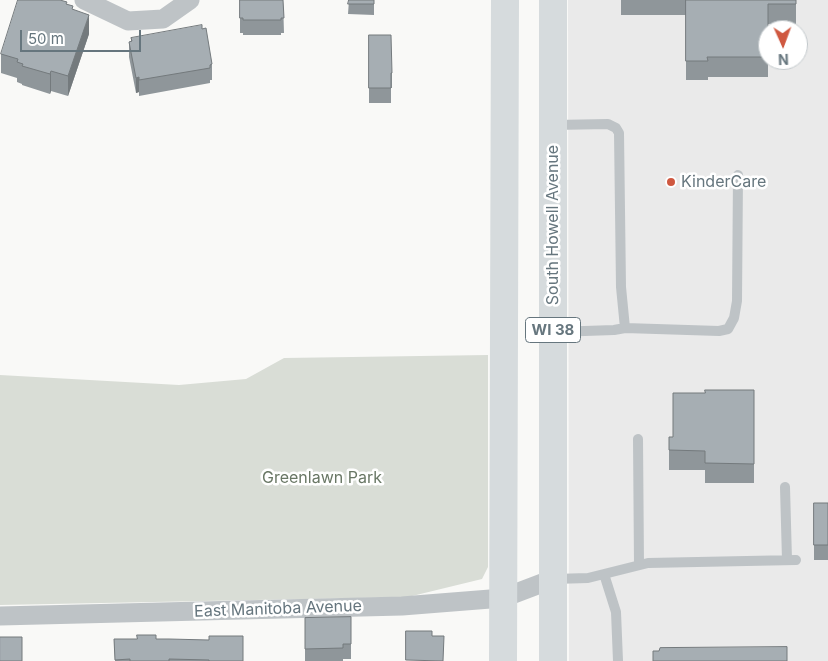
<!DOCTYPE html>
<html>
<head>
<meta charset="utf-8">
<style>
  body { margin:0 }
  #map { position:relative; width:828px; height:661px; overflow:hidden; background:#f9f9f7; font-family:Inter,sans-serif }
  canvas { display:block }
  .north { position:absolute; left:758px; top:20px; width:50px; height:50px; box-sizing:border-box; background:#fff; border:1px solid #c2c8cb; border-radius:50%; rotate:178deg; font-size:14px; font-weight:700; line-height:20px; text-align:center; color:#66767e }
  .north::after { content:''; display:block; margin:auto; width:18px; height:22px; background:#cf5840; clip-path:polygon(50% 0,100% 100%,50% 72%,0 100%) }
  .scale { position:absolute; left:20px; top:30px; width:121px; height:22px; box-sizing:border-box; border:2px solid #66767e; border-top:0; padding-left:6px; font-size:15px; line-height:18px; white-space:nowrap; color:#66767e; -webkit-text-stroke:4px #fff; paint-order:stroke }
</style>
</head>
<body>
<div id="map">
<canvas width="828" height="661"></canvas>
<div class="north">N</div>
<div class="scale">50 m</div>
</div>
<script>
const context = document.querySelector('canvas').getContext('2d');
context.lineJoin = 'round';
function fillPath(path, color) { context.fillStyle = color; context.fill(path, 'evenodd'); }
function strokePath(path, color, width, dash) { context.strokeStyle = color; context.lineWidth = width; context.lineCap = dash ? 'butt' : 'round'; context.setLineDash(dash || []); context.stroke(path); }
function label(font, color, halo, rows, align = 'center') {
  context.font = font + ' Inter,sans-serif'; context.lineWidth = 5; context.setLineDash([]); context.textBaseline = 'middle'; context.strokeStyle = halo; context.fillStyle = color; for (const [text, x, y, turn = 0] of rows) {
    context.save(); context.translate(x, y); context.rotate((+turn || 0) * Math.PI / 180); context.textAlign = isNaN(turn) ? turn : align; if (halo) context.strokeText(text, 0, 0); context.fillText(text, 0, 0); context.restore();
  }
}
fillPath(new Path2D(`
  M568 0H828V661H569ZM768 30H798V60H768Z`), '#eaeaea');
fillPath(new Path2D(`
  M488 355V567L482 579 408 597 0 605V375L179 385 246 379 284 358Z`), '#d9ddd6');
strokePath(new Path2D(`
  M554 125 608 124 616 128 619 133 621 287 625 328
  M555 332 614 330 625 328 719 331 728 329 734 318 737 301 738 175
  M638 439 639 565
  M785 487 787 560
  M604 574 616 612 618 661
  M554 579 588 578 648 563 796 560`), '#bec3c6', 10);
strokePath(new Path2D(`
  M84 0 128 21 163 19 190 0
  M0 616 402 606 503 598 553 579`), '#bec3c6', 19);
strokePath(new Path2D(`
  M553 0V661
  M503 661 505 0`), '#d6dbdd', 28);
fillPath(new Path2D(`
  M240 0H283L284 33H281V35H243V33H240Z
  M349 0H374V15L348 14Z
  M621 0H796V24H768V77H708V80H686V15H621Z
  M67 4 73 10 89 34 68 96 51 91 50 94 22 85V84L17 82V78L1 73V54Z
  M369 35 392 73V88H391V103H369Z
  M131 38 212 64V80H210V83L139 96V92L136 93 129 57V42L131 41Z
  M754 390V483H705V470H669V437H673L705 393Z
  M814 503H828V560H814Z
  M351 617V659H343V661H305V618Z
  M114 639H156L243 661H115Z`), '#8f969a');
fillPath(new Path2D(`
  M89 15V34L68 96V76Z
  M51 71V91L50 94V74Z
  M139 77V92L136 93V78Z`), '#747a7d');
const building = new Path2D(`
  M18 0H60L67 2 66 4 73 6 72 9 89 15 68 76 51 71 50 74 22 66 23 64 17 62 18 59 1 54Z
  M240 0H283L284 18H281V20H243V18H240Z
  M349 0H374V4H348Z
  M686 0H796V4H768V57H707L708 61H686Z
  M202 25V29L206 28 212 64 210 65V68L139 80V77L136 78 129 42 132 41 131 38Z
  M369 35H391L392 73H391V88H369Z
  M705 390H754V464L705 463V451L669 450V437H673V393H705Z
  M814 503H828V545H814Z
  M351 617V644H343V648L305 649V618Z
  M406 631H432V636H444L443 661 406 660Z
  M137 635H156V639H169L209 640V636H243V661H209V660L169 659V661H130V659L115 660 114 639H137Z
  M0 637H22V661H0Z
  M787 647V661H653V651H659L660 648Z`);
fillPath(building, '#a6aeb3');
strokePath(building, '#747a7d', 1);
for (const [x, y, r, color] of [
  [671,182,5,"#cf5840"]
]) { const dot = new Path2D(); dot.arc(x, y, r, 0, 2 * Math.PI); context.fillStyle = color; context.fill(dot); strokePath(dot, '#fff', 2); }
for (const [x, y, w] of [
  [553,330,55]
]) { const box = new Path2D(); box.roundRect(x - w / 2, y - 12.5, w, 25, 4); context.fillStyle = '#fff'; context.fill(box); strokePath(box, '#66767e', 1); }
label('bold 15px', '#66767e', null, [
  ["WI 38",553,330]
]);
label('16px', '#66767e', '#fff', [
  ["KinderCare",681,182]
], 'left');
label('16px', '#66767e', '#fff', [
  ["South Howell Avenue",553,225,-90],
  ["East Manitoba Avenue",278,609,-2]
]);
label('16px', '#697765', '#fff', [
  ["Greenlawn Park",322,478]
]);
</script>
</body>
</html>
